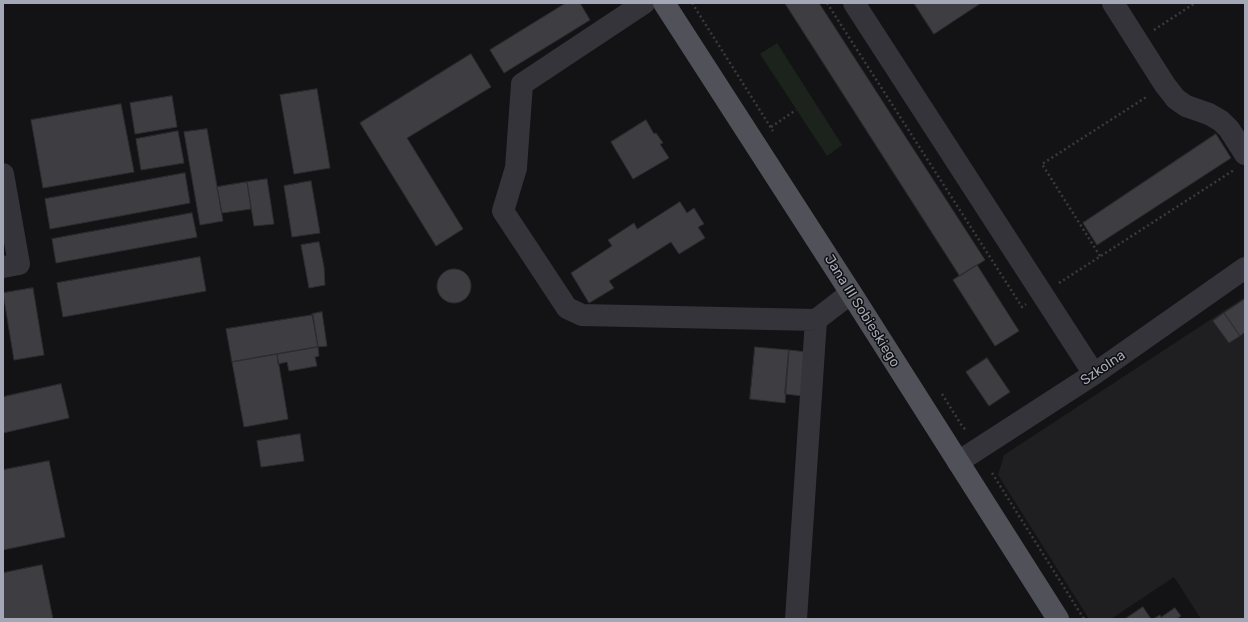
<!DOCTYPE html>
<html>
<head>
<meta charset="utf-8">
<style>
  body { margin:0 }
  #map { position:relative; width:1248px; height:622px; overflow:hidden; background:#131315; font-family:Rubik,sans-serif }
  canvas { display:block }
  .frame { position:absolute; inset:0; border:4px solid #a4a8b6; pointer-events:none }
</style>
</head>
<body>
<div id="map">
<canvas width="1248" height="622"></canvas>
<div class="frame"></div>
</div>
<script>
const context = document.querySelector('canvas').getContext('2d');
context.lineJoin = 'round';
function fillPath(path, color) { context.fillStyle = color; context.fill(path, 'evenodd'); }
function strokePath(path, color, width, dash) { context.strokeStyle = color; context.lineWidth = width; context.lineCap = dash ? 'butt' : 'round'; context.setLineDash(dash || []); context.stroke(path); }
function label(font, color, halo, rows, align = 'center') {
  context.font = font + ' Rubik,sans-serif'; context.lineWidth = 3; context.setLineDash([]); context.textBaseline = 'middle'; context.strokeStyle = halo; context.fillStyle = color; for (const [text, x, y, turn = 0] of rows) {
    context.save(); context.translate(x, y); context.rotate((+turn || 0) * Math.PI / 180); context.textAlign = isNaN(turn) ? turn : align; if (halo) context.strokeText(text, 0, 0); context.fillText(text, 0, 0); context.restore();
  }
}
fillPath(new Path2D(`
  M1245 297V619H1201L1174 577 1111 619H1089L998 475 1004 455Z`), '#1f1f22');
fillPath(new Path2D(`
  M777 43 842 145 827 156 760 54Z`), '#1b231c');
const building = new Path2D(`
  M566 3H580L590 20 504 73 490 50Z
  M785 3H819L985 260 960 276Z
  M914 3H981L934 34Z
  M471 54 491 87 407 138 463 229 436 246 360 123Z
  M317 89 330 168 294 174 280 95Z
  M172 96 177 127 135 134 130 103Z
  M121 104 134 172 43 188 31 120Z
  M646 120 654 134 656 133 663 143 660 144 669 158 633 179 611 142Z
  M207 129 223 221 200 225 184 132Z
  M178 131 184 163 141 170 136 139Z
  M1216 134 1231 158 1097 245 1083 223Z
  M185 173 190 203 50 229 45 199Z
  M267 179 274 224 254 226 247 182Z
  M311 181 320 233 292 237 284 186Z
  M247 182 251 209 222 213 217 187Z
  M680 202 687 213 694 208 704 224 698 227 705 238 679 254 671 242 609 281 614 288 589 303 571 273 612 246 608 240 634 223 637 229Z
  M192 213 197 237 56 263 52 239Z
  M319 242 324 267 325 285 309 288 301 245Z
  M200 257 206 291 63 317 57 283Z
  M977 265 1019 331 995 346 953 280Z
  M437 286a17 17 0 1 1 34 0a17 17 0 1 1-34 0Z
  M33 288 44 355 14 360 3 293Z
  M1245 299V332L1240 336 1224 313Z
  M322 312 327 346 318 347 312 314Z
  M1224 313 1240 336 1229 343 1213 321Z
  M313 315 318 347 232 362 226 329Z
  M318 347 319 356 315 357 317 366 289 371 287 362 278 364 277 354Z
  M755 347 789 350 785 403 750 399Z
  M789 350 807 352 803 396 785 394Z
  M277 354 288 419 244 427 232 362Z
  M987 358 1010 392 989 406 966 372Z
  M61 384 69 418 3 433V397Z
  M300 434 304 461 261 467 257 441Z
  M49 461 65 537 3 550V470Z
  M42 565 53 619H3V573Z
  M1143 607 1151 619H1125Z
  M1175 608 1181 616 1176 619H1153L1160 615 1161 617Z`);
fillPath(building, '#3d3d42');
strokePath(building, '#2d2d31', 1);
strokePath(new Path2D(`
  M692 3 773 131
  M827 3 1022 307 1026 304
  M1154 30 1195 3
  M771 127 796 110
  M1100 256 1042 164 1148 96
  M1059 283 1234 170
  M942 394 962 426 967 431
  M992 473 1084 619`), '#3a3b41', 2.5, [2, 3]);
strokePath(new Path2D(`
  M644 3 522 84 516 168 503 211 567 308 582 315 816 320 851 293
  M854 3 1094 374
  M1113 3 1165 85 1176 99 1186 106 1209 114 1221 121 1229 129 1245 154
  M3 174 19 264 3 267
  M958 462 1094 374 1245 268
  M796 619 816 320`), '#34343a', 22);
strokePath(new Path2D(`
  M664 3 851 293 1058 619`), '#505159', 22);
label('14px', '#a4a8b6', '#0e0e10', [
  ["Jana III Sobieskiego",862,311,58],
  ["Szkolna",1103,368,-34]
]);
</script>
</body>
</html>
